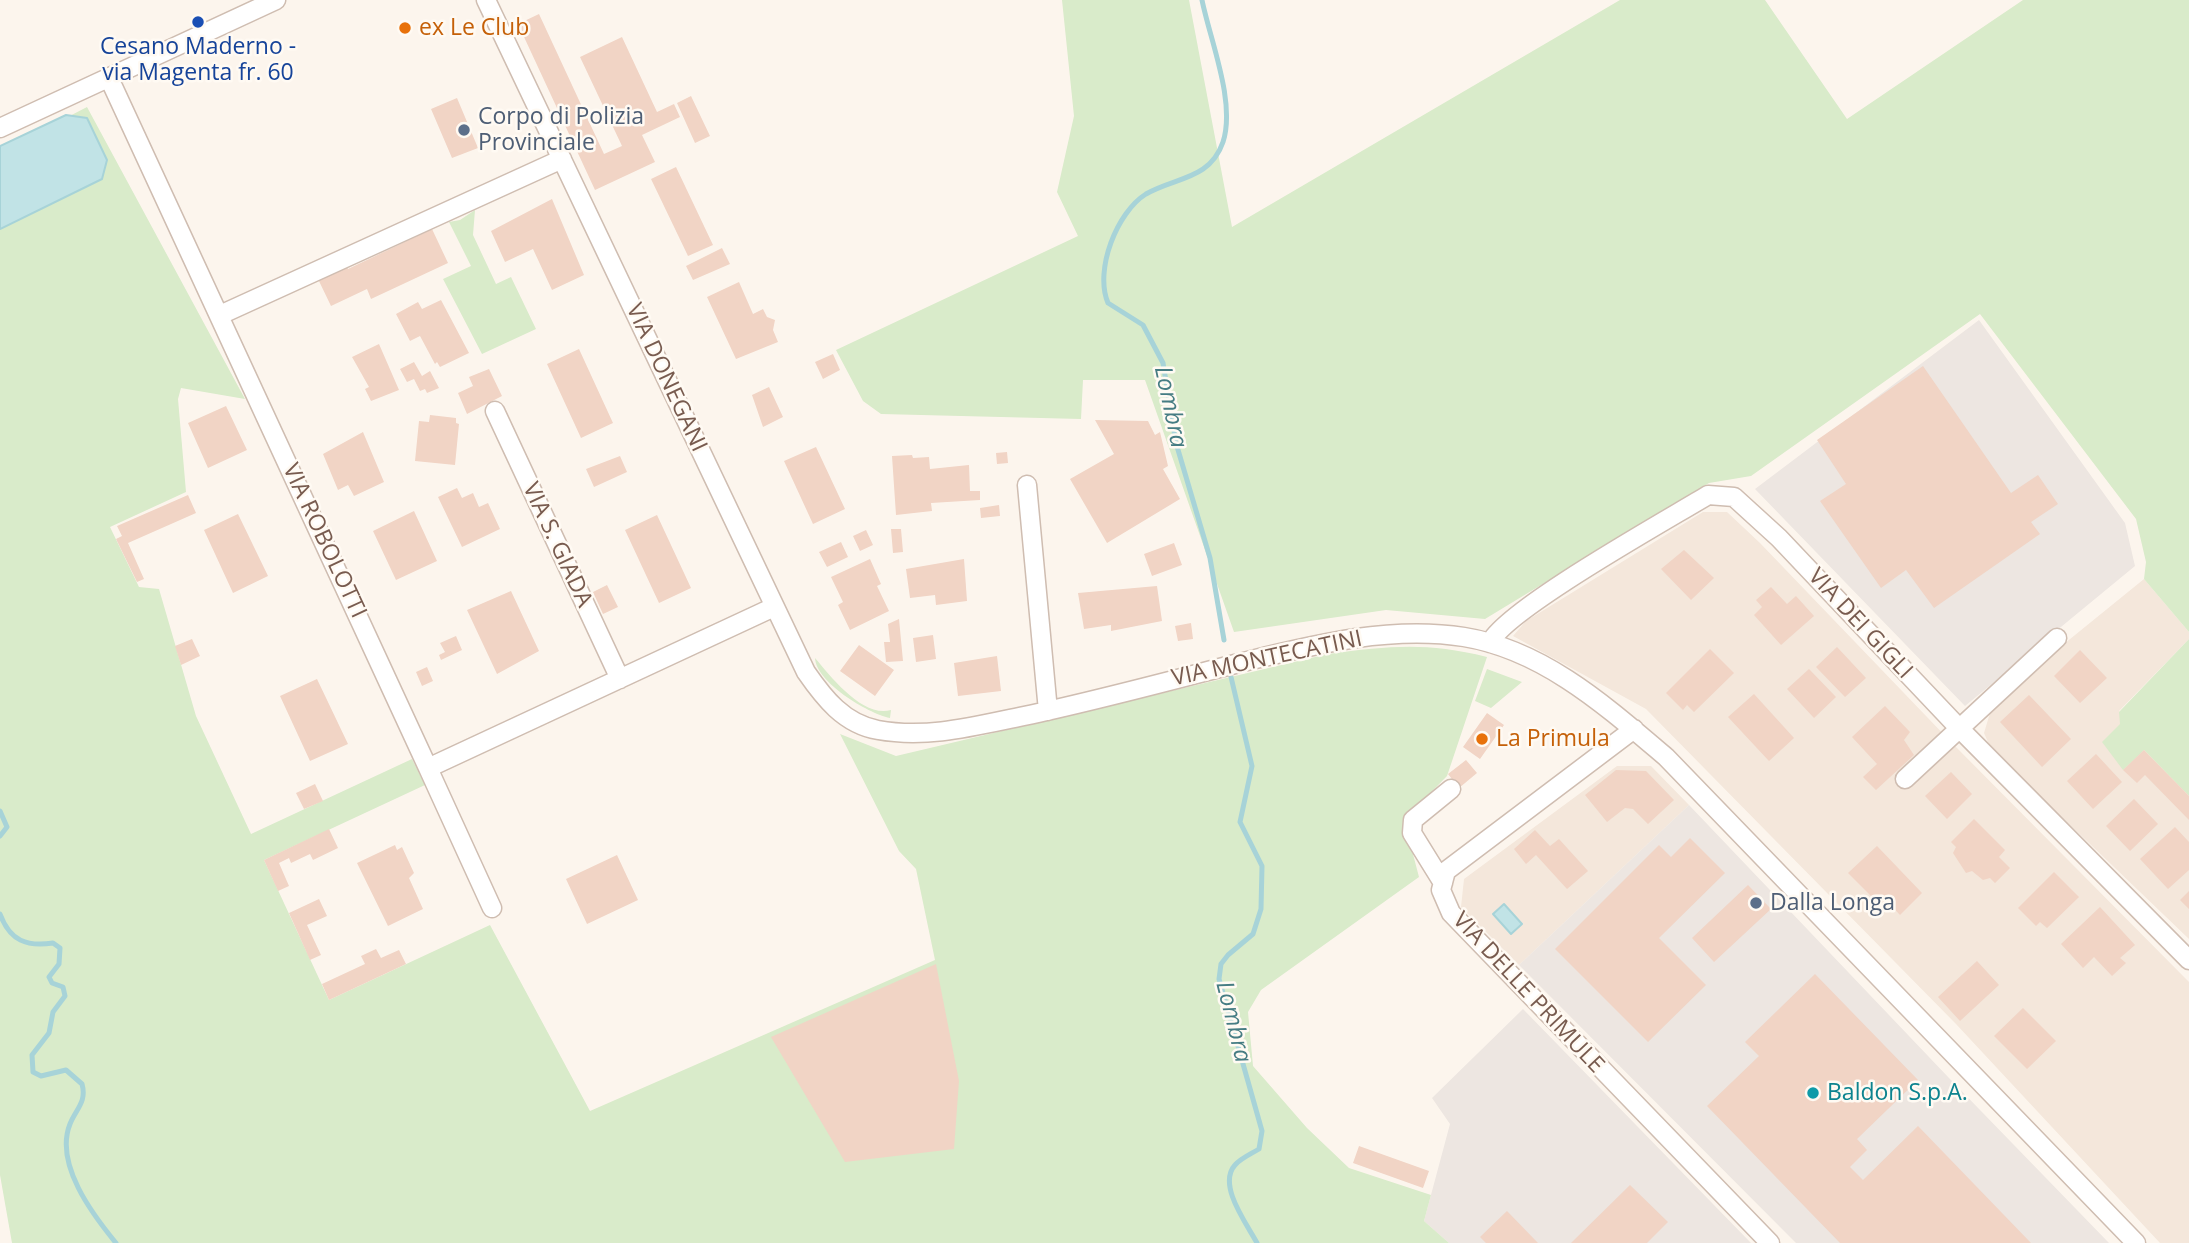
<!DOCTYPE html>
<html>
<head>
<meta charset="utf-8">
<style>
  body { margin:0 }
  canvas { display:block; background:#fcf5ed }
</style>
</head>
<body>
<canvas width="2189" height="1243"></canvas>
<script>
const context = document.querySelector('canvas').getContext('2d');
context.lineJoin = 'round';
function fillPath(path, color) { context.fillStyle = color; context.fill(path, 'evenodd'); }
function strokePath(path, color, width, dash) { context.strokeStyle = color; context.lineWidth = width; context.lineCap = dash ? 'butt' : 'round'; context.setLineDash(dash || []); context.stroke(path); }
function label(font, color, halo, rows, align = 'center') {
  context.font = font + ' "Open Sans",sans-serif'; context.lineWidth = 5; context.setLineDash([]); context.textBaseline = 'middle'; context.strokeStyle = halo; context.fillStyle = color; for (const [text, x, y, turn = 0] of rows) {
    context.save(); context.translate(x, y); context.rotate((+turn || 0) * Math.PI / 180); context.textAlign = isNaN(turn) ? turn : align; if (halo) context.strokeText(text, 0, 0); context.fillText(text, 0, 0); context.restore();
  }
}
fillPath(new Path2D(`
  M1703 512H1727L1760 543 1951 742 2189 982V1243H2160L1956 1024 1646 709 1513 636 1526 621Z
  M2144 579 2189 632V639L2119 711 2144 750 2189 796V939L1991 749 1984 733 1990 713 2059 648Z
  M1617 766H1651L1689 805 1519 965 1461 907 1464 879Z`), '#f4e7db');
fillPath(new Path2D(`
  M1979 320 2125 523 2135 566 1965 706 1755 489Z
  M1689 805 1949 1078 2109 1243H1796L1519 965Z
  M1523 1009 1751 1243H1449L1424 1221 1450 1124 1432 1098Z`), '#ede6e1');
fillPath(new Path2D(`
  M1062 0H1189L1232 227 1620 0H1765L1847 119 2023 0H2189V632L2144 579 2146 562 2136 519 1980 314 1751 476 1709 483 1485 619 1386 610 1234 632 1145 380H1083L1081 419 881 414 863 401 836 350 1078 236 1057 192 1074 116Z
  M87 107 245 399 181 388 178 399 186 492 110 527 139 587 159 589 196 716 251 834 412 759 425 785 264 860 329 1000 490 925 590 1111 935 960 916 869 899 851 840 734 896 756 1328 654C1391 646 1425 642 1487 657L1447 776 1404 820 1419 877 1261 990 1248 1012 1253 1066 1307 1128 1349 1168 1431 1195 1424 1221 1449 1243H12L0 1175V152Z
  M475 210 473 235 496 284 511 277 536 329 482 354 443 279 471 266 449 222 460 220Z
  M2189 639V796L2144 750 2123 770 2102 742 2120 724 2119 712Z
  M815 658C832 678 863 718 891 710L890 718C867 713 816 682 815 658Z
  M1487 669 1522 682 1491 708 1475 701Z`), '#d9ebca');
const water = new Path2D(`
  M66 115 87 118 107 160 102 179 0 229V146Z
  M1504 904 1522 924 1511 934 1493 914Z`);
fillPath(water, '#c1e3e6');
strokePath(water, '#a7d3d8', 2);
strokePath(new Path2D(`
  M1202 0C1210 40 1236 102 1223 142 1210 180 1175 177 1146 194 1117 212 1094 270 1108 303L1143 325 1163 363 1176 443 1210 558 1224 640
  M1231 677 1252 766 1240 822 1262 866 1261 909 1253 934 1228 955 1221 964 1219 979 1262 1131 1259 1149C1251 1154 1241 1158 1235 1165 1217 1185 1247 1224 1257 1243
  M0 811 7 827 0 836
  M0 914C10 941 27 947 53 943L60 948 59 964 49 977 52 983 63 987 65 996 53 1012 49 1033 32 1055 33 1072 41 1076 66 1070 82 1084C87 1102 76 1109 70 1124 54 1164 93 1215 116 1243`), '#a7d3d8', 5);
fillPath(new Path2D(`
  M539 14 604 154 622 146 580 57 622 37 657 112 674 104 680 117 642 135 655 162 595 190 518 24Z
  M691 96 710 136 695 143 677 103Z
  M457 98 478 148 452 158 431 109Z
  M676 167 713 245 688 256 651 179Z
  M552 199 584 275 552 290 533 249 505 262 491 231Z
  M432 229 448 263 371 299 367 289 331 306 318 279 346 265 348 269Z
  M722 248 730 264 693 280 686 266Z
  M739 282 753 314 763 309 767 317 775 320 773 330 778 342 736 359 707 297Z
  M441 300 469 353 440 367 437 362 435 364 420 336 410 341 396 314 418 302 422 309Z
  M379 344 399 390 371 401 365 389 369 387 352 357Z
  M579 349 613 423 581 438 547 364Z
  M833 354 840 370 823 379 815 362Z
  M414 362 422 376 430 371 439 388 427 393 425 389 420 391 414 379 407 382 400 369Z
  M1923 366 2011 493 2038 475 2058 504 2031 522 2040 534 1934 608 1906 570 1881 588 1820 501 1846 484 1817 440Z
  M489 369 502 396 467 414 458 393 473 386 469 377Z
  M769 387 783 417 763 427 752 395Z
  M226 406 247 450 208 468 188 423Z
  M430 415 456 418V423L459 424 455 465 415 461 419 421 429 422Z
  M1095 420 1148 421 1155 435 1160 432 1168 466 1163 469 1180 499 1107 543 1070 479 1114 454Z
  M363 432 384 482 354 496 348 485 338 490 323 454Z
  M816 447 845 509 813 524 784 461Z
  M1007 452 1008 463 997 464 996 453Z
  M912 455 913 458 929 457 930 469 969 465 970 491H980V500L931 503 932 511 896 515 892 456Z
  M620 456 627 472 594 487 586 469Z
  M457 488 462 498 473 493 479 507 488 503 500 529 462 547 438 497Z
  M188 495 196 513 128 543 144 579 137 582 116 539 122 536 117 526Z
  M999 505 1000 516 981 518 980 508Z
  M414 511 437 561 396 580 373 531Z
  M238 514 268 576 233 593 204 530Z
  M657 515 691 588 659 603 625 530Z
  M891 529H901L903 552 893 553Z
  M866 530 873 545 860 551 853 536Z
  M841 542 848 557 827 567 819 552Z
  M1174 543 1182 565 1152 576 1144 554Z
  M1684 550 1714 578 1691 600 1661 569Z
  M870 559 881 584 877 586 889 611 850 630 838 605 843 602 831 577Z
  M964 559 967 601 936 605 935 595 910 598 906 569Z
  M607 585 618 607 603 614 593 592Z
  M1157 586 1162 621 1111 631V625L1084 629 1078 593Z
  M1771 587 1787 604 1796 596 1814 616 1781 645 1754 615 1762 607 1756 600Z
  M511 591 539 651 497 674 467 610Z
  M899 619 903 661 886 662 884 642H890L888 624Z
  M1191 623 1193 639 1178 641 1175 626Z
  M933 635 936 659 916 662 913 638Z
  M456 636 462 650 441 660 439 655 445 652 440 643Z
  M192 639 200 656 181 665 175 646Z
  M859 645 894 670 875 696 840 671Z
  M1837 647 1866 678 1845 697 1816 667Z
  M1710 649 1734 673 1694 712 1687 705 1683 710 1666 693Z
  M2080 650 2107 678 2080 703 2054 676Z
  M997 656 1001 691 958 696 954 663Z
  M427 667 433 681 422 686 416 672Z
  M1809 669 1836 697 1814 718 1787 689Z
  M317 679 348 744 310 761 280 696Z
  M1754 694 1794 738 1769 761 1728 717Z
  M2029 695 2071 739 2042 767 2000 722Z
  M1885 706 1910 732 1904 740 1914 755 1876 790 1863 777 1877 764 1852 737Z
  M1487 713 1504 725 1480 759 1463 747Z
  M2144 750 2189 796V820L2145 775 2137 783 2123 770Z
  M2096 754 2122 782 2093 809 2067 781Z
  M1466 760 1477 773 1459 788 1448 774Z
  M1616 770 1646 771 1674 800 1648 824 1633 809 1625 808 1607 822 1585 795Z
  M1951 772 1972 794 1947 819 1925 796Z
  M315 784 323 801 304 809 296 793Z
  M2134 799 2158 824 2130 851 2106 826Z
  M1974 819 2005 850 1999 857 2010 868 1995 883 1990 878 1983 880 1972 871 1966 873 1953 853 1956 847 1951 842Z
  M2175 827 2189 842V870L2168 889 2140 859Z
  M329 829 338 848 313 860 310 854 291 863 289 858 279 863 289 886 278 891 264 860Z
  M1535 830 1550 846 1559 839 1588 871 1567 889 1536 855 1526 864 1514 849Z
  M1690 838 1725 873 1659 938 1706 985 1648 1042 1555 949 1659 845 1671 857Z
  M395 845 397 850 402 847 414 873 409 878 423 909 388 926 357 863Z
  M1877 846 1922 893 1900 915 1888 902 1879 904 1848 873Z
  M617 855 638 900 587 924 566 879Z
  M2054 872 2079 897 2047 928 2040 922 2036 926 2018 908Z
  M1748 885 1771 909 1714 962 1692 938Z
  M2189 891V909L2180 900Z
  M319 899 327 916 307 925 321 955 310 960 289 913Z
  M2100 907 2135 945 2120 958 2126 963 2112 976 2094 957 2083 968 2061 944Z
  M376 949 381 958 399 950 406 964 329 1000 322 984 365 964 361 956Z
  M1977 961 1999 985 1960 1021 1938 997Z
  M936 964 959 1081 954 1149 845 1162 771 1037Z
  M1815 974 1918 1080 1857 1139 1867 1150 1850 1167 1863 1180 1918 1126 2031 1243H1840L1707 1106 1759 1056 1745 1042Z
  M2023 1008 2056 1041 2027 1069 1994 1036Z
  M1359 1146 1429 1171 1423 1188 1353 1163Z
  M1630 1185 1668 1222 1647 1243H1571Z
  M1507 1211 1538 1243H1486L1480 1237Z`), '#f1d4c5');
const minor = new Path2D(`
  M486 0 806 672C824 698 844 724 878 730 928 739 975 726 1024 716 1095 701 1165 682 1235 664 1309 646 1387 625 1464 637 1544 650 1607 707 1666 757L2136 1243
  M109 78 428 768 774 607
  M0 128 276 0
  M220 315 562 159
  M495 411 620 679
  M1027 485 1048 711
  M1490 643C1505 610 1667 520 1708 495L1734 497 1779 538 1958 727 2189 960
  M1634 729 1446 871 1441 890 1451 913 1770 1243
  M428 768 492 908
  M1905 779 2057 638
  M1443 883 1412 833 1413 820 1451 789`);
strokePath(minor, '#cfbdb1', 21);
strokePath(minor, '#fff', 18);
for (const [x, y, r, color] of [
  [198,22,7,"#1a4fb4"],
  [405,28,7,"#e8710a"],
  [464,130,7,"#5c6f8a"],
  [1482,739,7,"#e8710a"],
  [1756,903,7,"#5c6f8a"],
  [1813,1093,7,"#0f9aa8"]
]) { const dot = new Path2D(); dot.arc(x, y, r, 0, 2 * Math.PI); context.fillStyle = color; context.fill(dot); strokePath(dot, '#fffaf3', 2.5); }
label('23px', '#c56008', '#fffaf3', [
  ["ex Le Club",419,28],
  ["La Primula",1496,739]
], 'left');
label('23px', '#164399', '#fffaf3', [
  ["Cesano Maderno -",198,47],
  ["via Magenta fr. 60",198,73]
]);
label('23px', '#4e5e75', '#fffaf3', [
  ["Corpo di Polizia",478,117],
  ["Provinciale",478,143],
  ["Dalla Longa",1770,903]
], 'left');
label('23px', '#785b4f', '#fffaf3', [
  ["VIA DONEGANI",666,378,65],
  ["VIA ROBOLOTTI",324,541,65],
  ["VIA S. GIADA",557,545,65],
  ["VIA DEI GIGLI",1860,624,47],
  ["VIA MONTECATINI",1267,659,-12],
  ["VIA DELLE PRIMULE",1528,993,47]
]);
label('23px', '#0d838f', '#fffaf3', [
  ["Baldon S.p.A.",1827,1093]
], 'left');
label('italic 24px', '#457c83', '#fffaf3', [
  ["Lombra",1170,407,78],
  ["Lombra",1233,1022,76]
]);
</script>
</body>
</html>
